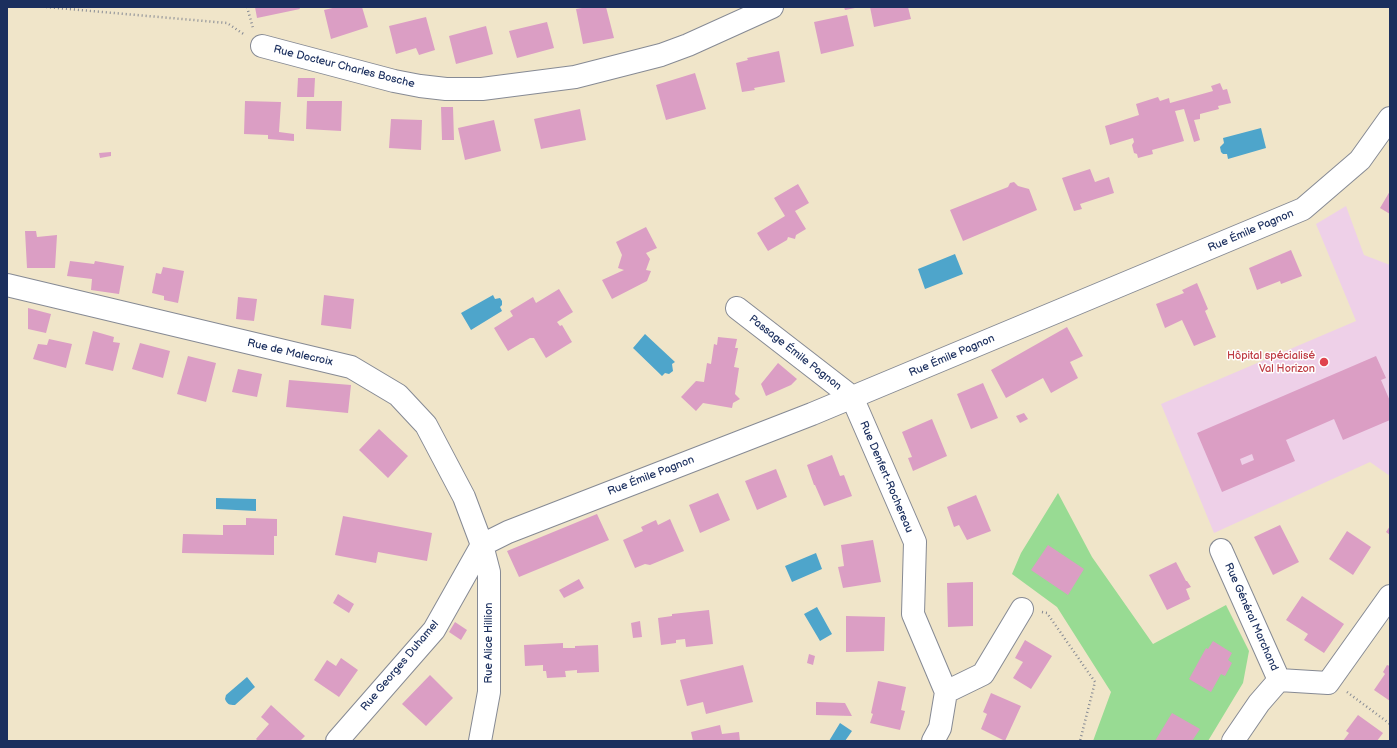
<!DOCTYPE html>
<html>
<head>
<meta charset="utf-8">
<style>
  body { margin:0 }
  #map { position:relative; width:1397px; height:748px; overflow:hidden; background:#f0e5c9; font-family:"Balsamiq Sans",sans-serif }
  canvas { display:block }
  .frame { position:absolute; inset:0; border:8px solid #1b2f5e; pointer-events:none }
</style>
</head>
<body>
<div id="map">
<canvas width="1397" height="748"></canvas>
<div class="frame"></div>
</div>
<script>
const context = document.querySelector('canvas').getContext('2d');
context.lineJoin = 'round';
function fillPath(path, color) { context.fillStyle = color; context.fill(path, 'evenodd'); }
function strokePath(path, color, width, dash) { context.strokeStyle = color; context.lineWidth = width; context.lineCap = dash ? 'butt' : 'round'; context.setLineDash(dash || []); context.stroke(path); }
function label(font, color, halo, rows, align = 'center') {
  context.font = font + ' "Balsamiq Sans",sans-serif'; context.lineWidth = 3; context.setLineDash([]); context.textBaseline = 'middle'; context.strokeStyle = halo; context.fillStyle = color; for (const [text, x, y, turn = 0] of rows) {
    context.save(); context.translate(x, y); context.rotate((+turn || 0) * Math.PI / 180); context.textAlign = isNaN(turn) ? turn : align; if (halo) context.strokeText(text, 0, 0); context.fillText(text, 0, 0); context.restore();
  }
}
fillPath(new Path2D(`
  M1346 206 1364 255 1390 265V476L1370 462 1214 533 1161 404 1356 321 1316 224Z`), '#eed0e8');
fillPath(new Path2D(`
  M1058 493 1092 557 1153 644 1226 605 1249 651 1243 683 1208 741H1093L1111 692 1057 607 1012 574 1021 553Z`), '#98db93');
fillPath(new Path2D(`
  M1261 128 1266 148 1228 159 1227 154H1223L1221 152 1220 147 1224 143 1223 138Z
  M955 254 963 274 925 289 918 269Z
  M493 295 495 299 500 298 502 301V305L500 307 502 311 471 330 461 313Z
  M645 334 675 362 672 364 673 371 669 374 665 373 662 376 633 348Z
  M216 498 256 499V511L216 509Z
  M816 553 822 569 792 582 785 566Z
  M817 607 832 634 820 641 804 614Z
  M247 677 255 687 235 705C229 705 227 704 225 699L226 695Z
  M840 723 852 731 845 741H829Z`), '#4ea5cb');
fillPath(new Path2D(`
  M255 7H299L300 9 257 18Z
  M337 7H362L368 27 331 39 324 10Z
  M588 7H606L614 38 583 44 576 9Z
  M844 7H855V8L845 10Z
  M870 7H908L911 19 874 27Z
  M847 15 854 46 821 54 814 22Z
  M426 17 435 50 419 55 416 48 396 54 389 26Z
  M547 22 554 48 517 58 509 31Z
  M486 26 493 54 456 64 449 36Z
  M779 51 785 82 754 88 755 90 742 92 736 63 748 60 747 58Z
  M695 73 706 109 666 120 656 85Z
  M298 78H315L314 97H297Z
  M1220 83 1223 90 1227 89 1231 103 1218 106 1219 109 1200 114V119L1194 120 1200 140 1194 142 1184 109 1175 111 1184 141 1152 150 1153 154 1138 158 1137 154 1134 153 1132 145 1134 142 1133 138 1110 145 1105 126 1139 115 1136 104 1158 97 1160 101 1169 98 1170 103 1213 91 1211 86Z
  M245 101 281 102 279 132 294 134V141L268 139V135L244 134Z
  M307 101H342L341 131 306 129Z
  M441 107H453L454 140H442Z
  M580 109 586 140 541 149 534 119Z
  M391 119 422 120 421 150 389 148Z
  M494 120 501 151 465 160 458 128Z
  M111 152V156L100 158 99 153Z
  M1090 169 1095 182 1109 177 1114 193 1080 204 1082 209 1074 211 1062 178Z
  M1014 182 1018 186 1029 189 1037 210 963 241 950 210 1008 187 1010 183Z
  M798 184 809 203 795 211 806 229 796 235 795 239 788 237 787 240 768 251 757 233 785 216 774 198Z
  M1390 191V214L1380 208Z
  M646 227 657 248 646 253 650 259 646 270 651 271 647 281 612 299 602 280 624 270 618 268 622 255 616 242Z
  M25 231H36L37 237 57 235 55 268H27Z
  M1291 250 1302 276 1281 284 1280 281 1257 290 1249 268Z
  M70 261 94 264 95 261 124 266 119 294 91 290 92 279 67 276Z
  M163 267 184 271 178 303 164 300V296L152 293 156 273 161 274Z
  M1197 283 1208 309 1205 311 1216 337 1194 346 1182 320 1165 328 1156 304 1184 293 1182 290Z
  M559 289 573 312 557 322 560 326 562 325 572 342 546 358 534 338H530L508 351 494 328 513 316 510 311 533 297 536 303Z
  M324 295 354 299 351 329 321 325Z
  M238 297 257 299 254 321 236 319Z
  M28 308 51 314 46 333 28 329Z
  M1067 327 1083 356 1070 362 1078 378 1051 393 1043 378 1006 398 991 370Z
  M93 331 114 337 113 342 120 343 113 371 85 364Z
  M718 337 737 339 735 348H738L734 367 739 368 735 394 740 399 733 403 732 408 703 403 696 411 681 397 696 381 704 382 707 363 711 364 714 344 717 345Z
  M49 339 72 344 66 368 33 359 38 344 47 345Z
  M140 343 170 351 163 378 132 369Z
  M188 356 216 363 206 402 177 394Z
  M1376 356 1386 378 1381 380 1390 401V420L1343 440 1334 419 1286 440 1295 461 1222 492 1197 433ZM1252 454 1254 460 1242 465 1240 459Z
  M778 363 797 379 791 385 766 396 761 384Z
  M238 369 262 374 257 397 232 392Z
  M289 380 351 385 348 413 286 407Z
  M983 383 998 418 971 429 957 394Z
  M1024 413 1028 419 1020 423 1016 416Z
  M932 419 947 456 913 471 908 458 912 457 902 432Z
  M379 429 408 456 388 478 359 450Z
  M832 455 840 476 844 475 852 496 824 506 815 485H814L807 465Z
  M776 469 787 497 757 510 745 481Z
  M718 493 730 520 700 533 689 505Z
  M976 495 991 531 967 540 959 525 954 527 947 507Z
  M597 514 609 540 519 577 507 551Z
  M343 516 432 533 427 561 378 552 376 563 335 555Z
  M246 518 277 519V536H274V555L182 553 183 534 223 535V525H246Z
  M670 519 684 551 650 565 645 564 635 568 623 540 643 531 641 527 656 520 658 525Z
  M1280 525 1299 562 1273 575 1254 537Z
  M1390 526V535L1386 532Z
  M1347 531 1371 547 1353 575 1329 559Z
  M873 540 881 582 843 588 838 567 844 566 841 545Z
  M1048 545 1084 569 1068 595 1031 570Z
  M1176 562 1186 581H1187L1191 587 1186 589 1190 599 1167 610 1149 575Z
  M579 579 584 588 564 598 559 590Z
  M973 582V626L948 627 947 583Z
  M338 594 354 604 349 613 333 603Z
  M1302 596 1344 624 1324 653 1304 640 1308 634 1286 620Z
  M709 610 713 644 686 647 685 639 676 640V643L661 645 658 618 672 616V614Z
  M846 616 885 617 884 651 846 652Z
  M640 621 642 637 633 638 631 623Z
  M455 622 467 630 461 640 449 632Z
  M1025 640 1052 656 1031 689 1013 678 1023 662 1015 658Z
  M1213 641 1232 653 1228 660 1232 663 1225 676 1221 674 1211 692 1189 679 1206 648 1208 649Z
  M563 643V648H575V646L598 645 599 672 577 673V670L565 671 566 677 547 678 546 671H543V665L525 666 524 645Z
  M809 654 815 656 813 665 807 663Z
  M341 658 358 670 339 697 314 680 327 660 336 666Z
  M743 665 753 702 706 714 703 702 687 706 680 680Z
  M1387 665 1390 666V701L1374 690 1385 674 1383 672Z
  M430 675 453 698 426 726 402 704Z
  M878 681 906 687 901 710 905 711 900 730 870 723 873 714 871 713Z
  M991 693 1021 706 1005 741 981 729 987 714 983 712Z
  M816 702 845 703 852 716 816 715Z
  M271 705 305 736 300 741H258L256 739 269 724 261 717Z
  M1172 713 1200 729 1192 741H1155Z
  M1358 715 1383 733 1377 741H1343L1349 733 1346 731Z
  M720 725 722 734 739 732 740 741H693L691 732Z`), '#db9ec4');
const minor = new Path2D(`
  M262 46 394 81 420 86 446 89H482L575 77 661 55 688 45 772 7
  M7 285 351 367 398 395 426 425 464 497 482 545 489 572V692L480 741
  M737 308 852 397 915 542 913 614 946 692 940 728 933 741
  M482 545 508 532 812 414 1303 209 1360 160 1390 118
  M1221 550 1279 680 1259 703 1233 741
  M1279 680 1328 683 1390 596
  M946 692 983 674 1022 609
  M337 741 434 630 482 545`);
strokePath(minor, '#868a94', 24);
strokePath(new Path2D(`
  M46 7 227 23 245 35
  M247 7 253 28
  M1042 612 1047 613 1095 682 1080 741
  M1347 692 1390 724`), '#868a94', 2.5, [1, 3]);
strokePath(minor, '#fff', 22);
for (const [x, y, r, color] of [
  [1324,362,5,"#e0444e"]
]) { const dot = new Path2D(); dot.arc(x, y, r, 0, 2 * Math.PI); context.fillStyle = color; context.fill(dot); strokePath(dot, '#fff', 1.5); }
label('11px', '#1b2f5e', '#fff', [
  ["Rue Docteur Charles Bosche",344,67,14],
  ["Rue Émile Pagnon",1251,231,-23],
  ["Rue de Malecroix",290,353,13],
  ["Passage Émile Pagnon",795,353,38],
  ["Rue Émile Pagnon",952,356,-23],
  ["Rue Émile Pagnon",651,476,-21],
  ["Rue Denfert-Rochereau",886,477,67],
  ["Rue Général Marchand",1251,617,66],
  ["Rue Alice Hillion",489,643,-90],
  ["Rue Georges Duhamel",400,666,-50]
]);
label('11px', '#be3a42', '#fff', [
  ["Hôpital spécialisé",1315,356],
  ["Val Horizon",1315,369]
], 'right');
</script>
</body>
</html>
